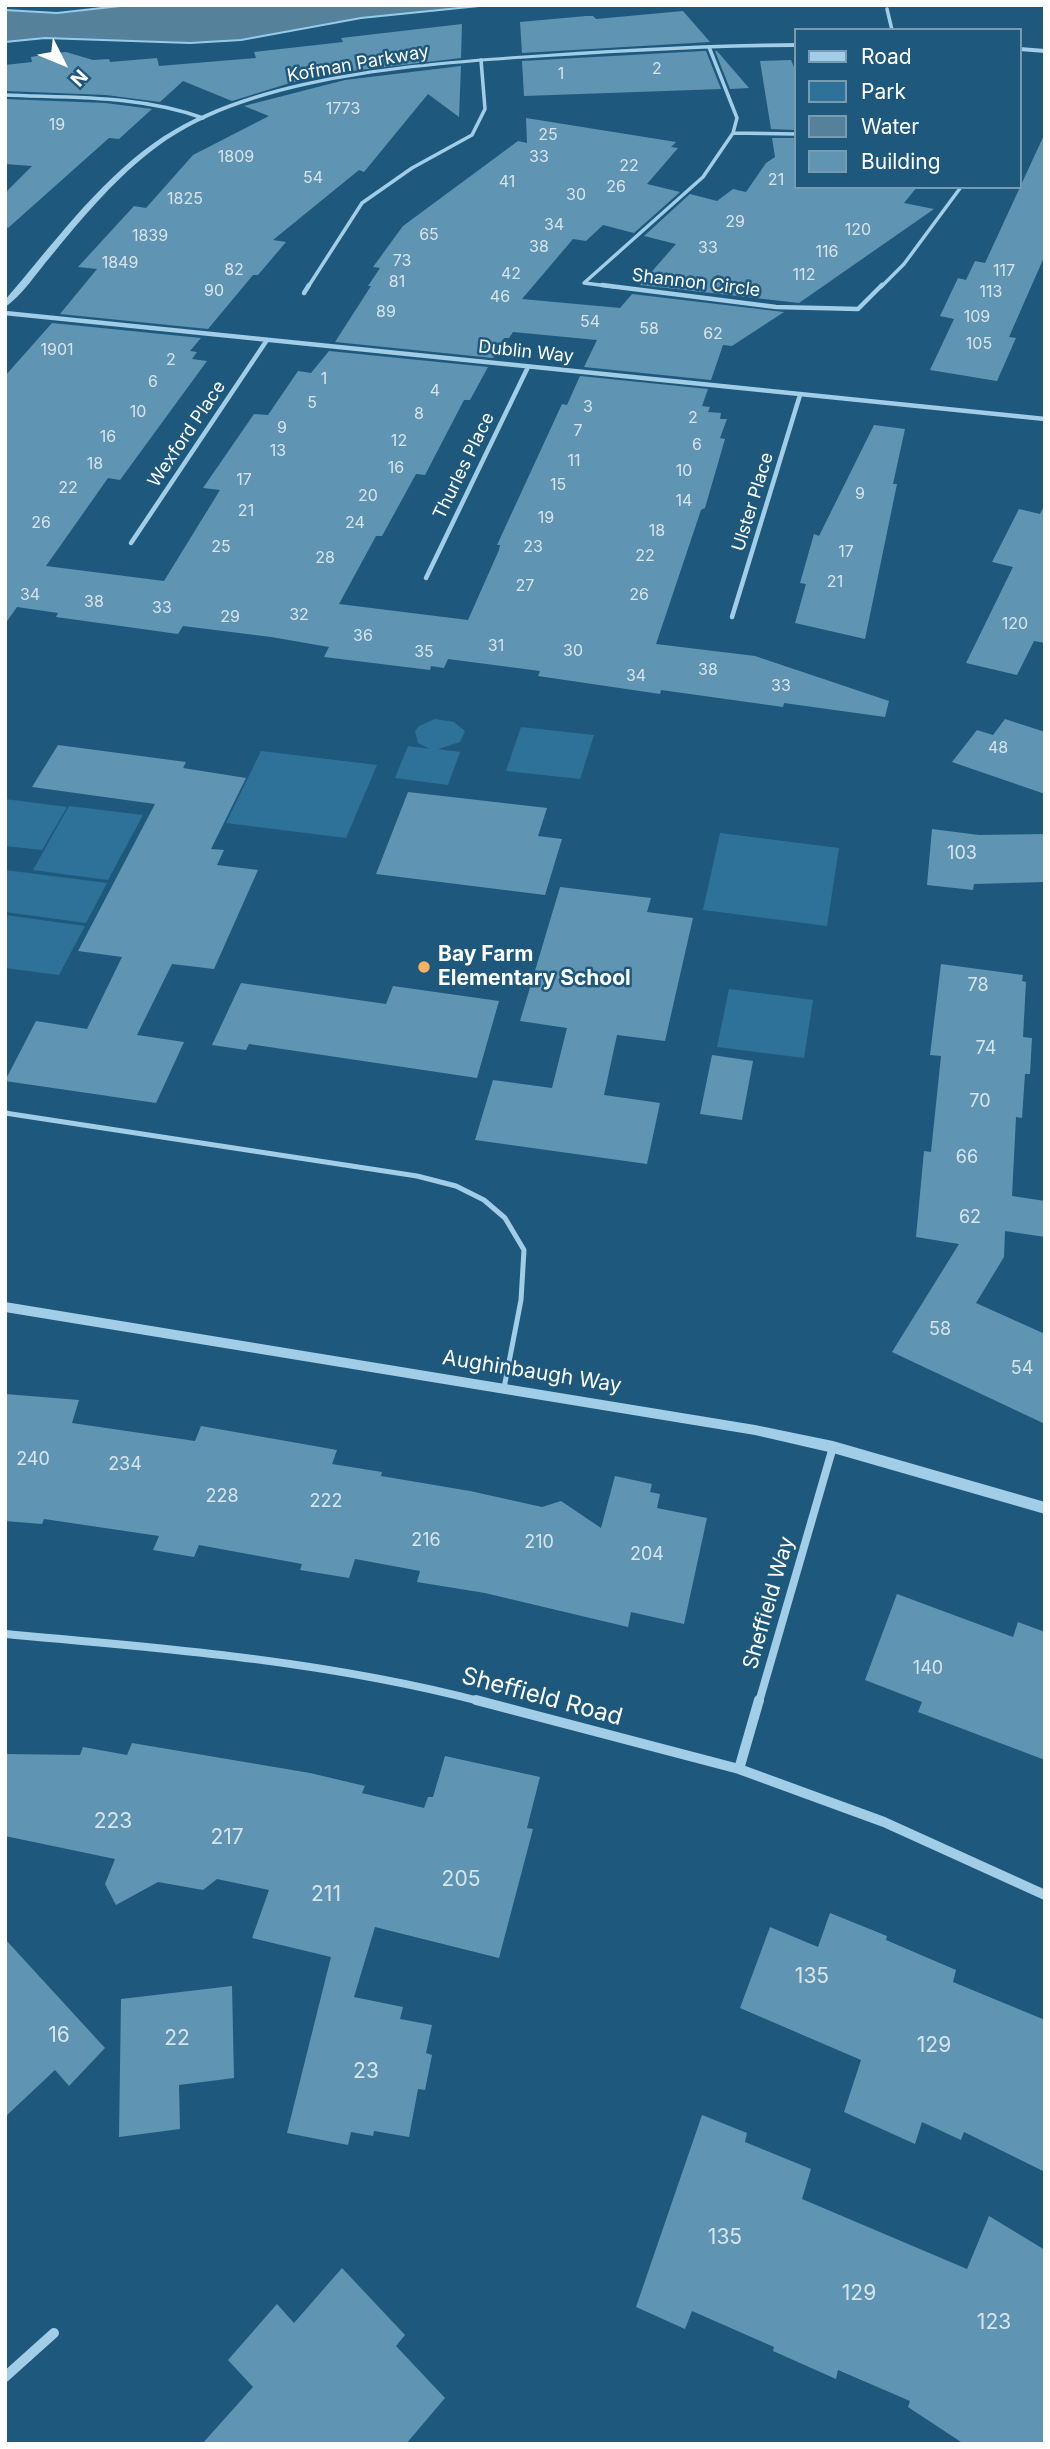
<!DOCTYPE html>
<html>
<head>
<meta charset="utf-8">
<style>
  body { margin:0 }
  #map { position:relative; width:1050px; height:2449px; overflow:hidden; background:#1e597d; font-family:Inter,sans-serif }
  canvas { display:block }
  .frame { position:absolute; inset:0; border:7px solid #fff; pointer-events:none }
  .legend { position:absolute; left:794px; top:28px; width:228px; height:161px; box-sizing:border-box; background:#1e597d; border:2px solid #789bb1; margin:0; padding:9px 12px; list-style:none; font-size:21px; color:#fff }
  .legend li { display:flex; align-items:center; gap:14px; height:35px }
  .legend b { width:35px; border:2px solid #789bb1 }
  .north { position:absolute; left:28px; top:28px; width:70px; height:70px; -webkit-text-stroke:5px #1e597d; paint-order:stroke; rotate:133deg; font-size:19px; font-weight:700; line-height:28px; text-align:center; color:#fff }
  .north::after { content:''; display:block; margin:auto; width:24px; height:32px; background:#fff; clip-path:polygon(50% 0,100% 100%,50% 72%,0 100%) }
</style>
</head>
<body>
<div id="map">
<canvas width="1050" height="2449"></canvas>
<div class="frame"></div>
<ul class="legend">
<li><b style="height:9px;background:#a1cde7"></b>Road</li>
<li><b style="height:19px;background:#2e729a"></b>Park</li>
<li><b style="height:19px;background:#56819b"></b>Water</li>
<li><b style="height:19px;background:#6094b3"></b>Building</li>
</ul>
<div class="north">N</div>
</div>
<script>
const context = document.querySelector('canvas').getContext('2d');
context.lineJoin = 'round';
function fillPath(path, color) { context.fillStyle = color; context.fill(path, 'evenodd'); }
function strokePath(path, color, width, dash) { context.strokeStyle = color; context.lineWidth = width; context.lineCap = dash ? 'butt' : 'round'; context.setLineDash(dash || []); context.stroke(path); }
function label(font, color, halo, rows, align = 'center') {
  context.font = font + ' Inter,sans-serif'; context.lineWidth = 5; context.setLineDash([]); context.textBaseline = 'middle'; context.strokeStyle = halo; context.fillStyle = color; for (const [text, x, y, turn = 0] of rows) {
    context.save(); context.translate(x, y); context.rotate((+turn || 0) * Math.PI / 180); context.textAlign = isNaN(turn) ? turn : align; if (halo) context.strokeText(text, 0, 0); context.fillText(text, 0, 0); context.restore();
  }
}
fillPath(new Path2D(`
  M435 719 454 722 465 731 460 742 438 749 460 752 448 785 395 778 408 746 430 749 418 743 415 731 419 726Z
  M521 727 594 735 580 779 506 771Z
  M261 751 377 765 346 838 226 823Z
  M5 799 67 807 42 850 5 846Z
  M69 806 143 815 108 880 33 870Z
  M720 833 839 848 827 926 703 910Z
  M5 870 107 883 86 923 5 912Z
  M5 915 85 926 59 975 5 968Z
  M729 989 813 1000 804 1058 717 1047Z`), '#2e729a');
const water = new Path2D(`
  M129 5H489L361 18 241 40 190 43 45 38 5 42V10L57 13Z`);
fillPath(water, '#56819b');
strokePath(water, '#95cbe9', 2);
fillPath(new Path2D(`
  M683 11 710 42 522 53 520 22 586 16H593L596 19Z
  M462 24 461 58 343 72 290 83 232 101 183 81 160 102 106 95 5 91V65L32 62 31 57 47 54 66 52 93 60 109 59 110 62 157 58 159 66 256 58 254 52 343 42 341 38Z
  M703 51H706L721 89 524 96 522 61Z
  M715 51H717L749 88 730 89Z
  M791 60 796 72V130L771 129 760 61Z
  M461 66 459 117 428 94 364 172 359 170 273 240 286 242 258 275H253L208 329 60 314 97 269 78 267 134 206 146 208 193 155 269 116 244 106 345 80Z
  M5 99 105 103 152 109 119 139 109 138 8 228 5 225V193L32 166 5 164Z
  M526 118 676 142 671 147 678 148 647 184 680 192 634 233 603 225 586 241 573 239 522 299 620 308 632 294 784 312 732 346 723 345 711 380 584 367 597 340 513 332 509 338H504L493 358 335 342 371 286H368L380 268 373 267 403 226 518 141 527 143Z
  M1045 133V255L1009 337 1016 338 997 381 930 370 954 319 940 316 958 278 966 280 975 261 985 263Z
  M772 138H796V187H917L904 203 934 209 799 303 640 285 676 244 644 236 690 194 717 201 733 189 746 192 766 163 775 157Z
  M52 323 201 338 190 351 197 352 192 359 207 361 120 480 108 478 46 566 164 581 220 490 203 488 254 414 268 415 298 371 311 373 329 351 488 367 470 400H464L425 475 416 474 382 536H376L339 604 468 620 499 550 500 545H497L562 404 567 405 580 376 708 389 702 406 710 407 708 412 721 413 720 419H727L720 438 725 439 705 508 701 510 656 644 755 656 889 701 885 717 784 703 783 707 661 690 660 694 538 676 540 671 448 659 444 668 431 666 430 670 324 657 329 647 271 637 183 626 178 634 56 617 58 613 17 607 5 624V376Z
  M874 425 905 429 893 484H897L865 639 795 623 806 584 800 583 814 534 819 536Z
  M1045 504V643L1034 641 1017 675 966 663 1013 567 992 562 1019 509 1040 514Z
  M1005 719 1045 732V794L952 762 977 730 993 735Z
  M58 745 186 762 183 768 246 778 211 849 224 850 217 865 258 870 214 969 172 964 137 1035 184 1042 156 1103 5 1081 36 1021 87 1029 122 957 78 951 155 804 32 787Z
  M408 792 547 808 538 836 562 839 545 895 376 874Z
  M932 829 979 835 1045 834V882L974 884 973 890 927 885Z
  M560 887 651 898 647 912 693 918 665 1041 617 1035 604 1095 660 1103 647 1164 475 1140 493 1080 552 1088 567 1028 520 1021Z
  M941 964 1023 975 1022 981 1026 982 1023 1037 1032 1038 1030 1074H1025L1022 1118 1016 1117 1012 1196 1045 1201V1237L1005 1231 1004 1257 976 1303 1045 1334V1424L892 1352 959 1244 916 1237 924 1151 931 1152 941 1056 930 1055Z
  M241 983 386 1004 393 986 499 1001 477 1078 249 1044 246 1050 212 1045Z
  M712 1055 753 1061 742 1120 700 1114Z
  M5 1394 79 1400 72 1423 195 1441 201 1426 337 1450 332 1464 382 1472 381 1476 470 1491 542 1507 561 1501 601 1528 615 1476 652 1484 650 1492 660 1494 657 1508 707 1518 684 1624 631 1612 628 1627 485 1593 417 1582 420 1571 355 1559 349 1578 300 1570 302 1564 199 1545 194 1557 153 1550 159 1536 44 1519 42 1524 5 1521Z
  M897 1594 1013 1637 1018 1622 1045 1632V1760L918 1712 922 1702 865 1680Z
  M132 1743 310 1773 365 1786 362 1793 424 1808 428 1797H433L445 1756 540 1777 527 1828 533 1829 499 1958 375 1927 354 1997 403 2007 400 2019 432 2025 426 2053 432 2055 425 2090 418 2089 409 2137 374 2131 373 2136 351 2132 348 2145 287 2133 331 1957 252 1938 269 1890 217 1879 203 1890 158 1882 116 1905 105 1884 115 1859 5 1836V1754L80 1755 83 1747 127 1755Z
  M830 1913 887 1936 886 1940 956 1970 953 1982 1045 2020V2172L964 2132 961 2140 922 2122 915 2144 844 2112 861 2060 740 2008 770 1927 818 1947Z
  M5 1939 105 2048 69 2086 55 2070 5 2117Z
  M232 1986 234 2078 179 2085 180 2129 119 2137 121 1999Z
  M702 2115 747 2133 745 2142 811 2169 802 2199 967 2269 989 2216 1045 2250V2444H964L908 2407 910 2401 838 2370 836 2379 773 2351 774 2347 692 2311 685 2329 636 2307Z
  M342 2268 405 2335 396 2346 445 2398 406 2444H202L253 2387 228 2360 277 2304 294 2323Z`), '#6094b3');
strokePath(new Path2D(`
  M5 1113H8`), '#a1cde7', 4.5);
strokePath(new Path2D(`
  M5 1113 417 1176 456 1186 484 1200 505 1218 524 1250 521 1300 504 1388`), '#a1cde7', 5);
strokePath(new Path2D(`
  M887 9 892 30
  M709 47 737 118 733 133
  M5 95C72 98 140 95 203 118
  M308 287 362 203 412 168 472 135 485 109 481 60
  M616 287 584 283 703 177 733 133 796 134
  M881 287 904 264 961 187`), '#a1cde7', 3.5);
strokePath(new Path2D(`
  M602 285 776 307 858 309 882 285
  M304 293 309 285
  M5 313 1045 419
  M131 543 267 340
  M426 578 528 367
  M732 617 800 395`), '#a1cde7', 4.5);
strokePath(new Path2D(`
  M5 1634C165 1648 327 1661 483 1702
  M759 1702 833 1447`), '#a1cde7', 8);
strokePath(new Path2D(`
  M476 1700 739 1769 884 1822 1045 1895
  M739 1769 759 1700
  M5 2377 54 2333`), '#a1cde7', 10);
fillPath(new Path2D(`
  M796 43V47C713 47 630 52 547 57 430 65 255 75 158 146 117 176 83 217 51 256 38 271 21 297 5 307V300C52 246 95 185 154 143 254 72 428 62 547 54 630 48 713 44 796 43Z
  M1020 47 1045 49V53L1020 51Z
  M5 1302 755 1425 833 1441 1045 1502V1514L833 1453 755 1435 5 1312Z`), '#a1cde7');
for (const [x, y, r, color] of [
  [424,967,7,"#f6b061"]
]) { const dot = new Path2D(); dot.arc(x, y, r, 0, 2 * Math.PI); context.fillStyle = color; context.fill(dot); strokePath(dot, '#1e597d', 2.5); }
label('16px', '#d7e4ec', null, [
  ["2",657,69],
  ["1",561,74],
  ["1773",343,109],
  ["19",57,125],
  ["25",548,135],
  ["1809",236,157],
  ["33",539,157],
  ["22",629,166],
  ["54",313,178],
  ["21",776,180],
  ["41",507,182],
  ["26",616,187],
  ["30",576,195],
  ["1825",185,199],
  ["29",735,222],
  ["34",554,225],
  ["120",858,230],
  ["65",429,235],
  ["1839",150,236],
  ["38",539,247],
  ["33",708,248],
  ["116",827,252],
  ["73",402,261],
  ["1849",120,263],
  ["82",234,270],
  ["117",1004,271],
  ["42",511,274],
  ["112",804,275],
  ["81",397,282],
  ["90",214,291],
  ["113",991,292],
  ["46",500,297],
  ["89",386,312],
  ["109",977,317],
  ["54",590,322],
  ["58",649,329],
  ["62",713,334],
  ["105",979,344],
  ["1901",57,350],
  ["2",171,360],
  ["1",324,379],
  ["6",153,382],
  ["4",435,391],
  ["5",312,403],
  ["3",588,407],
  ["10",138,412],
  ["8",419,414],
  ["2",693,418],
  ["9",282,428],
  ["7",578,431],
  ["16",108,437],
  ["12",399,441],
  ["6",697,445],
  ["13",278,451],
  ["11",574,461],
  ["18",95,464],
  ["16",396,468],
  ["10",684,471],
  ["17",244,480],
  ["15",558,485],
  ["22",68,488],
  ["9",860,494],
  ["20",368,496],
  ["14",684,501],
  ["21",246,511],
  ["19",546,518],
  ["26",41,523],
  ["24",355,523],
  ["18",657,531],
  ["25",221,547],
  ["23",533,547],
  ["17",846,552],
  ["22",645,556],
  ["28",325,558],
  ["21",835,582],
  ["27",525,586],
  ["34",30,595],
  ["26",639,595],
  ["38",94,602],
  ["33",162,608],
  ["32",299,615],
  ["29",230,617],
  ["120",1015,624],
  ["36",363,636],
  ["31",496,646],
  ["30",573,651],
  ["35",424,652],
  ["38",708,670],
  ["34",636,676],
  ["33",781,686],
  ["48",998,748]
]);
label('18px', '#fff', '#1e597d', [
  ["Kofman Parkway",358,64,-10],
  ["Shannon Circle",696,283,7],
  ["Dublin Way",526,352,6],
  ["Wexford Place",187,434,-56],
  ["Thurles Place",464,466,-64],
  ["Ulster Place",753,502,-73]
]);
label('18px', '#d7e4ec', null, [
  ["103",962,854],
  ["78",978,986],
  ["74",986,1049],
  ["70",980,1102],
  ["66",967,1158],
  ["62",970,1218],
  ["58",940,1330],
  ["54",1022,1369],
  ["240",33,1460],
  ["234",125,1465],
  ["228",222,1497],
  ["222",326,1502],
  ["216",426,1541],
  ["210",539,1543],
  ["204",647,1555],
  ["140",928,1669]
]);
label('bold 21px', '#fff', '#1e597d', [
  ["Bay Farm",438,955],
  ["Elementary School",438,979]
], 'left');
label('21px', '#fff', '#1e597d', [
  ["Aughinbaugh Way",532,1372,9],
  ["Sheffield Way",769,1603,-74]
]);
label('21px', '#d7e4ec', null, [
  ["223",113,1822],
  ["217",227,1838],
  ["205",461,1880],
  ["211",326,1895],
  ["135",812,1977],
  ["16",59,2036],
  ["22",177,2039],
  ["129",934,2046],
  ["23",366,2072],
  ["135",725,2238],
  ["129",859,2294],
  ["123",994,2323]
]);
label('24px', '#fff', '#1e597d', [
  ["Sheffield Road",542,1697,15]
]);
</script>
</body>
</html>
